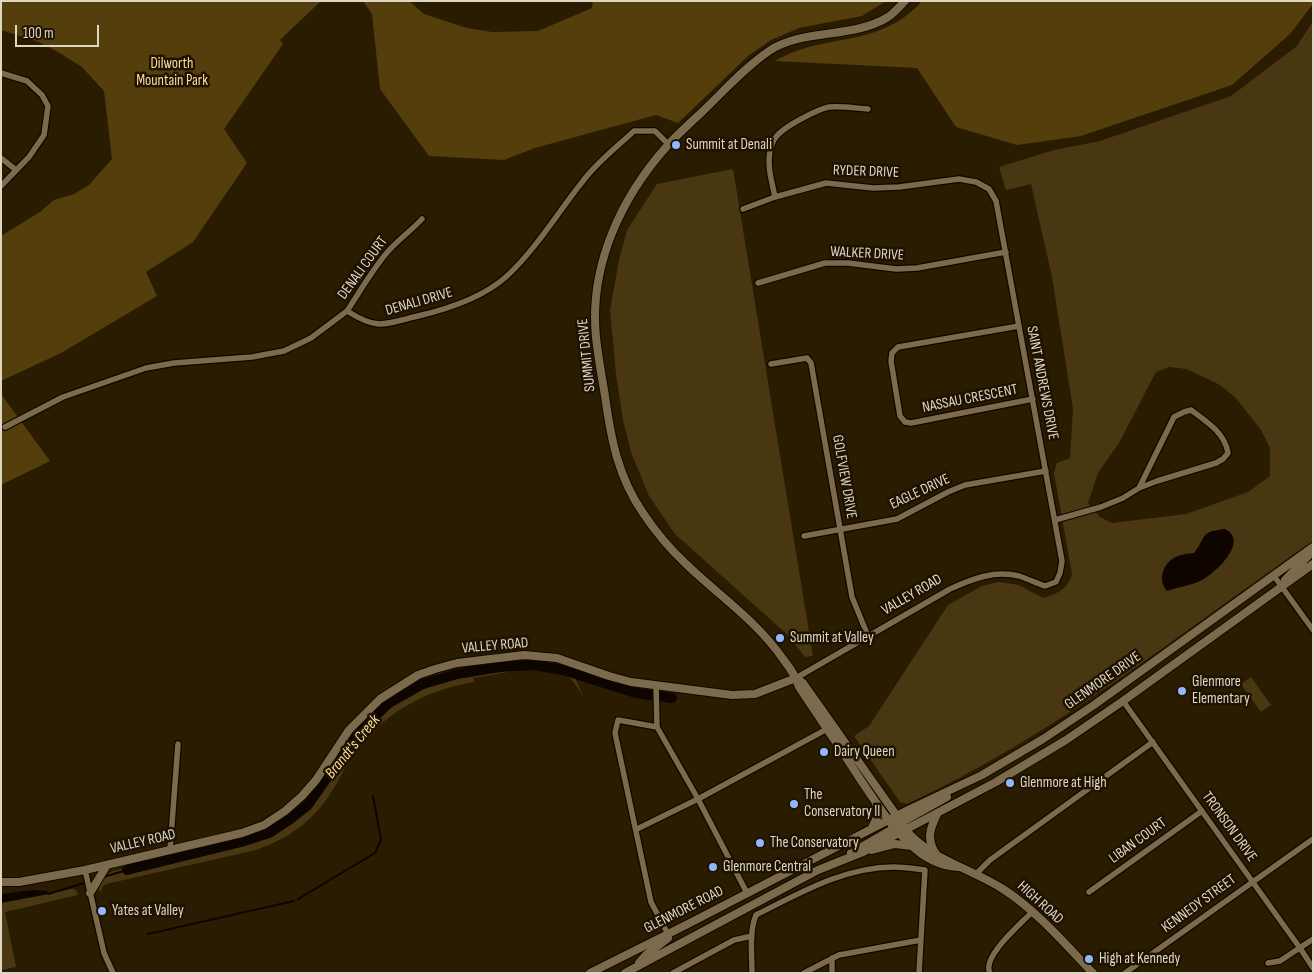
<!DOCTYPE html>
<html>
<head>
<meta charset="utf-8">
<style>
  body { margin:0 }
  #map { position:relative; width:1314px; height:974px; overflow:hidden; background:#291c00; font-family:"Sofia Sans Condensed",sans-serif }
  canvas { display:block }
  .frame { position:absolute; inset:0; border:2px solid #dfd6c5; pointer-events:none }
  .scale { position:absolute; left:15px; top:25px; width:84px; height:22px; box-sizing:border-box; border:2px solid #dfd6c5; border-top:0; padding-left:6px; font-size:15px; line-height:18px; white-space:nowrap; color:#dfd6c5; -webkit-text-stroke:4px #1e1301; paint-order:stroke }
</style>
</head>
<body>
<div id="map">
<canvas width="1314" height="974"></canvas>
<div class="frame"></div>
<div class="scale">100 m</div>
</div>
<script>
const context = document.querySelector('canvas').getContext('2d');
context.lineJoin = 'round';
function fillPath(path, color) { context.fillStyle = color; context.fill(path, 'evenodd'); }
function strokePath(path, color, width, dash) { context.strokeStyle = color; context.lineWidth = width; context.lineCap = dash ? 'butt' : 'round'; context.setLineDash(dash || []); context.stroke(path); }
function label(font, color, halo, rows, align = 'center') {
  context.font = font + ' "Sofia Sans Condensed",sans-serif'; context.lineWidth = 5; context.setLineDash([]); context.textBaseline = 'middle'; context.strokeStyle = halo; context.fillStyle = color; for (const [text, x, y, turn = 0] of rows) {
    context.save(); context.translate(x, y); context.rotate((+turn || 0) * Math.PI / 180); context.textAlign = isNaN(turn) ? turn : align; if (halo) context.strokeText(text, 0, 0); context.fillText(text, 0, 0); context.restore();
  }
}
fillPath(new Path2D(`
  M1313 21V541C1180 633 1054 736 907 804L900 802 854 736 869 726 948 605 982 586 998 582 1019 585 1043 598C1057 594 1068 589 1072 574L1054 473 1057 463 1070 458 1073 409 1052 277 1031 184 1006 190 999 167 1054 150 1100 141 1231 96 1297 46ZM1169 367 1187 369 1220 385 1235 397 1261 430 1270 448V476L1248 492 1186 514 1112 523 1100 517 1088 503 1098 473 1119 443 1156 372Z
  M733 169 813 656 805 657 789 636 675 534 649 496 631 452 623 420 616 374 610 310 619 260 627 230 657 184Z
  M526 662 549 663 570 667 584 698C579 691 575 681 567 676 544 662 499 674 473 678L474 682C425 690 382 714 353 755 345 766 340 779 332 791 314 821 288 839 256 850L106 884 102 887V890L99 891C98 881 104 875 113 871 141 864 169 858 197 851 227 844 257 839 282 821 308 803 325 775 343 749 371 710 409 680 458 669 480 665 503 664 526 662Z
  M1251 677 1271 705 1261 712 1241 684Z
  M72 889 76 890 78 895 5 912 16 967 1 970V898H28Z`), '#493712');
fillPath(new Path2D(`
  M1 1H321L280 40 283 44 224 129 247 163 193 242 146 272 157 296 61 353 1 381V236L40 212 54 200 74 194 89 185 112 159 104 91 82 67 58 52 39 42 1 30Z
  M363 1H409L424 14 467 28 492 32 538 31 592 8 593 1H886L862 16 799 28 771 40 748 56 678 123 656 115 535 148 504 160 429 156 380 89 372 14Z
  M922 1H1313V4L1290 34 1232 85 1081 136 1017 145 956 127 917 68 775 61C827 31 878 50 922 1Z
  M1 394 50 461 1 485Z`), '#543e0c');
fillPath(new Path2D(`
  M1225 529C1250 541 1215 574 1200 581 1190 586 1177 587 1167 591 1159 582 1161 568 1171 560 1177 555 1186 554 1194 553 1208 535 1199 532 1225 529Z
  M33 890 47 891 48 894 1 903V894Z`), '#0e0400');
strokePath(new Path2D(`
  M103 877 127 870
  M48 894 94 880
  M298 899 375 853 381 840 373 796
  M148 934 294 901`), '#0e0400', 2);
strokePath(new Path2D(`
  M127 870 241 842 269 833 289 820 308 805 359 732 374 717 389 703 423 684 457 674 500 667 533 665 563 670 636 693 672 698`), '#0e0400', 10);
const street = new Path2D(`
  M1 73 27 81 42 95 48 106 44 135 29 157 1 186
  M1 158 16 170
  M775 197C772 182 767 167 770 151 771 147 773 140 776 137 783 127 818 109 829 107 842 106 855 108 868 109
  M743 209 775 197 826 183 873 188 899 187 959 179 976 182 989 189 996 201 1062 561 1060 573 1056 582 1045 586C1036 583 1028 579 1019 576 994 570 972 579 950 589L796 678
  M758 283 825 263H848L896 269 917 268 1006 252
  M347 311C359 293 371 272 385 255 396 241 410 232 422 219
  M1019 326 898 347 892 353 891 361 900 416 905 422 911 423 1033 399
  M771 364 807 358 811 363 852 597 868 636
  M5 427 63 397 146 368 174 363 252 357 284 351 311 338 347 311C379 331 384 324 418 316 448 309 484 297 507 276 537 248 558 212 583 181 597 162 617 147 634 131H655L668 144
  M1055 520 1101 507 1123 498 1139 488 1157 481 1216 463 1223 459 1228 453C1225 433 1206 421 1191 410L1184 412 1174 417 1139 488
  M804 536 897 519 948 492 965 485 1046 471
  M1274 576 1313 630
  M1123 701 1300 948 1313 968
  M657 727 618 720 615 733 651 902 668 934
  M637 829 698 799 657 727 656 685
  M170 850 178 744
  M85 870 104 953 113 973
  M976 874 990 860 1153 742
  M1089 892 1202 811
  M747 893 698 799 827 729
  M1268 963 1280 961 1313 939
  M673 973 734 940 752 936
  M752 973C752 954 749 932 756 915 800 893 844 867 894 867 905 867 915 869 925 870L919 973
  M804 973 839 955 921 940
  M832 973V958
  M990 973C981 957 1022 923 1032 912
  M1125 973 1313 839`);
const secondary = new Path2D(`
  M905 1C900 6 894 13 888 17 853 39 804 28 769 51 744 68 723 92 701 113 690 123 678 134 668 145 621 197 589 266 596 337 598 357 602 377 605 396 611 439 618 477 643 513 655 531 669 548 685 563 718 595 756 620 783 659 790 668 796 676 799 687 819 717 840 748 860 779 875 801 891 827 911 845 924 858 940 866 958 867
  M1285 580 1310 554
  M796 678 803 683 911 836C937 861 973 870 1003 889 1037 911 1065 944 1093 973
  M900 827 904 821 947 797
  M872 828 878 815 876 804
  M872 850 895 844 912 846
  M851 853 891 830 895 821
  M936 854C926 839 930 829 937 814
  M1 882H19L85 870 242 833 264 825 285 811 302 796 316 780 349 730 380 699 418 675 435 669 457 663 524 655 557 658 609 676 631 682 732 695 755 694 796 678
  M90 893 107 865
  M639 963 646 955 668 938
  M590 973 686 925 908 810 982 775 1043 739 1094 705 1313 547
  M625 973 818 870 863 852 996 782 1066 740 1123 701 1313 564`);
strokePath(street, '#120600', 8);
strokePath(secondary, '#120600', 10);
strokePath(street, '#7b6b4c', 5.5);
strokePath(secondary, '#7b6b4c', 8);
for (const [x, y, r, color] of [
  [676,145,5,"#93b7fd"],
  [780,638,5,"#93b7fd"],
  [1182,691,5,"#93b7fd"],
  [824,752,5,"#93b7fd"],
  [1010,783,5,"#93b7fd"],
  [794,804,5,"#93b7fd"],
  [760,843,5,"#93b7fd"],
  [713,867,5,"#93b7fd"],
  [102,911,5,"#93b7fd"],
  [1089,959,5,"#93b7fd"]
]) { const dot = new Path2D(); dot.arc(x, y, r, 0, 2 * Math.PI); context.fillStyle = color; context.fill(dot); strokePath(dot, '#1e1301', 2); }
label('15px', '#fcdb9c', '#1e1301', [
  ["Dilworth",172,64],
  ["Mountain Park",172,81]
]);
label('15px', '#dfd6c5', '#1e1301', [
  ["Summit at Denali",686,145],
  ["Summit at Valley",790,638],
  ["Glenmore",1192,682],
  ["Elementary",1192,699],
  ["Dairy Queen",834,752],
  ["Glenmore at High",1020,783],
  ["The",804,795],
  ["Conservatory II",804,812],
  ["The Conservatory",770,843],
  ["Glenmore Central",723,867],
  ["Yates at Valley",112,911],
  ["High at Kennedy",1099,959]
], 'left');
label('15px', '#dfd6c5', '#1e1301', [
  ["RYDER DRIVE",866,172,2],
  ["WALKER DRIVE",867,254,3],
  ["DENALI COURT",363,268,-54],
  ["DENALI DRIVE",419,302,-16],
  ["SUMMIT DRIVE",587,355,-96],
  ["SAINT ANDREWS DRIVE",1042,383,79],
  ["NASSAU CRESCENT",970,399,-11],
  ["GOLFVIEW DRIVE",844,477,80],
  ["EAGLE DRIVE",920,492,-25],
  ["VALLEY ROAD",912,595,-30],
  ["VALLEY ROAD",495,646,-5],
  ["GLENMORE DRIVE",1103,681,-35],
  ["TRONSON DRIVE",1229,827,54],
  ["LIBAN COURT",1138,841,-36],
  ["VALLEY ROAD",143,842,-13],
  ["HIGH ROAD",1040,903,42],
  ["KENNEDY STREET",1199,904,-36],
  ["GLENMORE ROAD",684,910,-27]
]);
label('italic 16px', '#fddc9d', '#1e1301', [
  ["Brandt's Creek",353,747,-51]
]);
</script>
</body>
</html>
